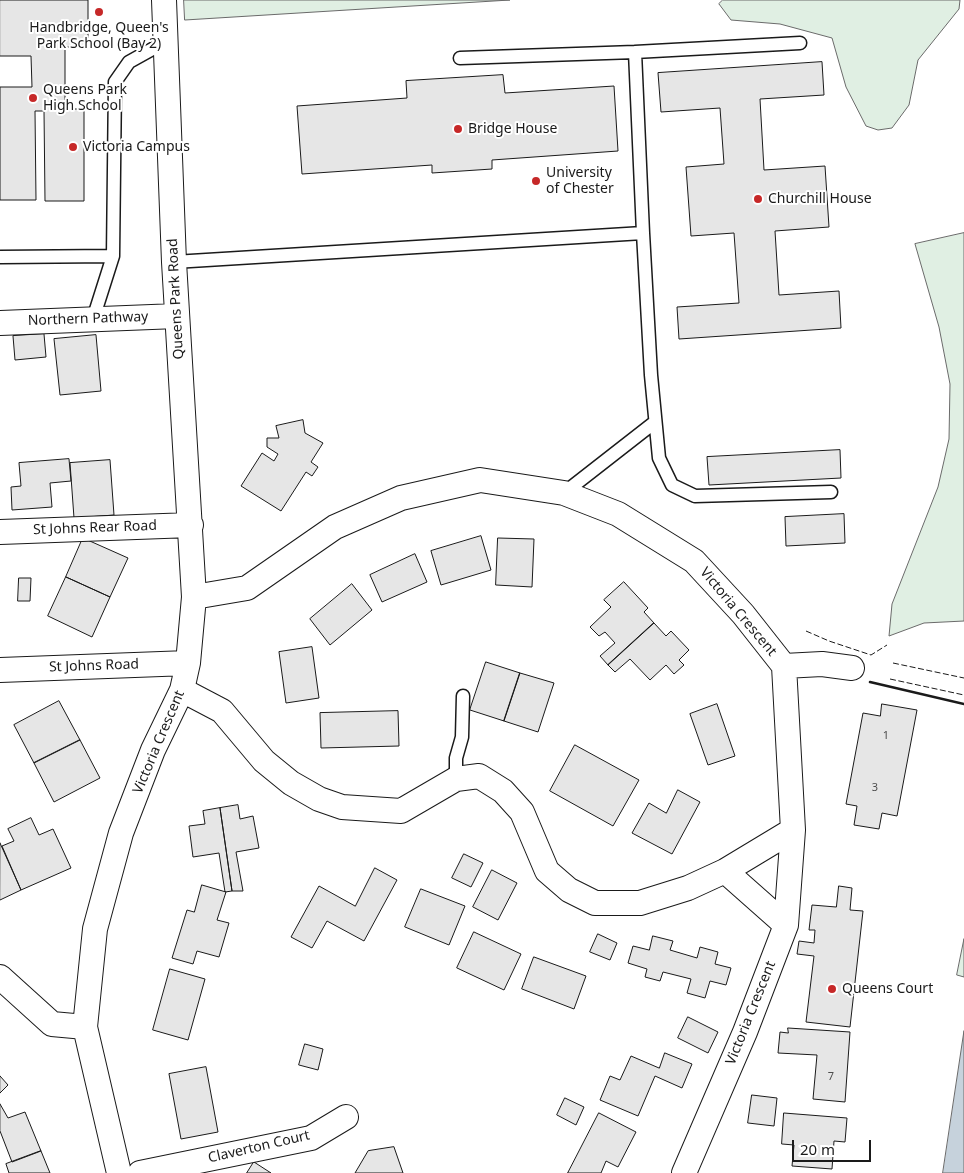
<!DOCTYPE html>
<html>
<head>
<meta charset="utf-8">
<style>
  body { margin:0 }
  #map { position:relative; width:964px; height:1173px; overflow:hidden; background:#fff; font-family:"Noto Sans",sans-serif }
  canvas { display:block }
  .scale { position:absolute; left:792px; top:1140px; width:79px; height:22px; box-sizing:border-box; border:2px solid #1a1a1a; border-top:0; padding-left:6px; font-size:15px; line-height:18px; white-space:nowrap; color:#1a1a1a; -webkit-text-stroke:4px #fff; paint-order:stroke }
</style>
</head>
<body>
<div id="map">
<canvas width="964" height="1173"></canvas>
<div class="scale">20 m</div>
</div>
<script>
const context = document.querySelector('canvas').getContext('2d');
context.lineJoin = 'round';
function fillPath(path, color) { context.fillStyle = color; context.fill(path, 'evenodd'); }
function strokePath(path, color, width, dash) { context.strokeStyle = color; context.lineWidth = width; context.lineCap = dash ? 'butt' : 'round'; context.setLineDash(dash || []); context.stroke(path); }
function label(font, color, halo, rows, align = 'center') {
  context.font = font + ' "Noto Sans",sans-serif'; context.lineWidth = 4; context.setLineDash([]); context.textBaseline = 'middle'; context.strokeStyle = halo; context.fillStyle = color; for (const [text, x, y, turn = 0] of rows) {
    context.save(); context.translate(x, y); context.rotate((+turn || 0) * Math.PI / 180); context.textAlign = isNaN(turn) ? turn : align; if (halo) context.strokeText(text, 0, 0); context.fillText(text, 0, 0); context.restore();
  }
}
const green = new Path2D(`
  M184 0H510L185 20Z
  M723 0H960L959 9 918 60 909 105 892 128 878 130 866 126 846 87 832 38 780 24 731 20 719 4Z
  M964 233V621L924 623 889 636 892 604 938 487 949 439 950 384 939 327 915 244Z
  M964 939V977L957 975Z`);
fillPath(green, '#e0efe3');
strokePath(green, '#6a6a6a', 1);
const water = new Path2D(`
  M964 1031V1173H943Z`);
fillPath(water, '#c6d2dc');
strokePath(water, '#6a6a6a', 1);
const building = new Path2D(`
  M0 0H88V47H65V109H84V201H45L44 111H35L36 200H0V87H32L31 56H0Z
  M822 62 824 95 760 99 764 170 825 166 829 227 775 231 779 295 839 291 841 328 679 339 677 307 739 303 734 233 691 236 686 167 724 164 720 108 661 112 658 73Z
  M503 75 505 93 614 86 618 151 492 160V169L432 173V165L302 174 297 106 407 98 406 81Z
  M44 334 46 357 15 360 13 336Z
  M96 335 101 391 60 395 54 339Z
  M303 420 305 433 323 443 311 462 318 467 312 476 306 472 281 511 241 486 262 453 274 461 278 454 267 447V438H279L276 426Z
  M840 450 841 478 709 485 707 457Z
  M69 459 71 481 50 483 52 507 12 510 11 487 21 486 19 463Z
  M110 460 114 515 74 518 70 463Z
  M844 514 845 543 786 546 785 517Z
  M481 536 491 570 441 585 431 551Z
  M83 538 128 558 110 597 66 577Z
  M498 538 534 539 532 587 496 585Z
  M415 554 427 582 382 602 370 575Z
  M66 577 110 597 92 637 48 616Z
  M19 578H31L30 601H18Z
  M624 582 648 608 644 612 654 623 608 665 600 656 615 643 605 632 599 636 590 627 611 607 604 600Z
  M352 584 372 610 330 645 310 619Z
  M654 623 666 636 671 631 689 650 679 660 684 665 674 674 666 665 650 680 630 659 615 672 608 665Z
  M312 647 319 698 286 703 279 652Z
  M486 662 520 673 504 721 470 710Z
  M520 673 554 683 538 732 504 721Z
  M59 701 80 740 34 763 14 725Z
  M717 704 735 756 708 765 690 714Z
  M882 704 917 710 897 816 882 813 879 829 854 825 857 806 846 804 863 713 880 716Z
  M398 711 399 746 321 748 320 713Z
  M80 740 100 778 54 802 34 763Z
  M575 745 639 780 613 826 550 791Z
  M678 790 700 802 672 854 632 833 649 803 666 813Z
  M238 805 240 819 253 816 259 848 236 852 243 891H232L220 808Z
  M220 808 232 891 225 892 219 853 193 857 189 826 205 824 203 811Z
  M31 818 39 835 53 829 71 868 21 890 2 846 14 841 8 829Z
  M0 843 21 890 0 900Z
  M464 854 483 863 471 887 452 878Z
  M375 868 397 880 364 941 327 921 312 948 291 937 319 886 355 906Z
  M492 870 517 883 498 920 473 907Z
  M202 885 226 892 217 920 229 923 219 957 197 951 193 964 172 958 187 910 194 912Z
  M839 886 852 888 850 910 863 911 850 1027 806 1022 814 956 797 954 799 941 814 943 815 930H809L812 905 836 907Z
  M421 889 465 906 449 945 405 927Z
  M474 932 521 954 504 990 457 968Z
  M598 934 617 943 610 960 590 952Z
  M653 936 673 941 670 950 697 958 700 947 718 952 715 964 731 968 726 985 710 981 705 998 687 993 691 979 663 972 660 981 645 977 647 969 628 963 633 946 649 950Z
  M534 957 586 976 574 1009 522 989Z
  M170 969 205 979 188 1040 153 1030Z
  M688 1017 718 1032 708 1053 678 1038Z
  M788 1028 850 1032 845 1102 813 1099 817 1055 778 1053 780 1032 788 1033Z
  M305 1044 323 1049 318 1070 299 1065Z
  M665 1053 692 1064 682 1088 655 1076 638 1116 600 1100 610 1076 620 1080 631 1056 659 1068Z
  M206 1067 218 1132 181 1139 169 1074Z
  M0 1076 8 1085 0 1093Z
  M752 1095 777 1098 774 1126 748 1123Z
  M565 1098 584 1107 576 1125 557 1115Z
  M0 1104 8 1118 25 1112 41 1151 12 1162 0 1131Z
  M599 1113 636 1132 618 1167 606 1161 601 1173H568Z
  M784 1113 847 1118 845 1142 834 1141 832 1169 792 1166 794 1145 782 1144Z
  M394 1147 403 1173H355L368 1151Z
  M41 1151 50 1173H9L6 1164Z
  M254 1162 271 1173H247Z`);
fillPath(building, '#e6e6e6');
strokePath(building, '#1a1a1a', 1);
const lane = new Path2D(`
  M635 52 800 43
  M643 233 651 375 659 458 672 485 695 496 831 492
  M113 256 115 82 129 62 165 42
  M0 257 113 256 93 319
  M174 262 643 233 635 52 460 58
  M564 493 655 422
  M456 779V758L462 737 463 696`);
const street = new Path2D(`
  M0 323 177 316
  M0 532 191 525
  M194 597 247 588 335 527 401 498 480 480 564 493 618 514 694 561 743 614 784 666 793 830 786 925 745 1032 684 1173
  M784 666 822 664 852 668
  M0 670 188 663
  M182 690 222 711 264 761 291 783 319 799 342 807 401 811 456 779 479 776 503 791 522 812 547 871 569 890 595 903H640L688 888 725 871 793 830
  M725 871 786 925
  M0 977 52 1024 85 1027
  M119 1173 85 1027 95 929 121 833 153 750 182 690 188 663 194 597 174 262 164 0
  M140 1173 311 1138 346 1117`);
strokePath(lane, '#1a1a1a', 15);
strokePath(street, '#1a1a1a', 26);
strokePath(lane, '#fff', 12);
strokePath(street, '#fff', 24);
strokePath(new Path2D(`
  M806 631 829 641 871 655 887 645
  M893 663 964 678
  M890 679 964 695`), '#1a1a1a', 1, [6, 2.5]);
strokePath(new Path2D(`
  M870 682 964 704`), '#1a1a1a', 2.5);
for (const [x, y, r, color] of [
  [99,12,5,"#c62828"],
  [33,98,5,"#c62828"],
  [458,129,5,"#c62828"],
  [73,147,5,"#c62828"],
  [536,181,5,"#c62828"],
  [758,199,5,"#c62828"],
  [832,989,5,"#c62828"]
]) { const dot = new Path2D(); dot.arc(x, y, r, 0, 2 * Math.PI); context.fillStyle = color; context.fill(dot); strokePath(dot, '#fff', 2); }
label('11px', '#4d4d4d', null, [
  ["1",886,736],
  ["3",875,788],
  ["7",831,1077]
]);
label('14px', '#1a1a1a', '#fff', [
  ["Handbridge, Queen's",99,28,"center"],
  ["Park School (Bay 2)",99,44,"center"],
  ["Queens Park",43,90],
  ["High School",43,106],
  ["Bridge House",468,129],
  ["Victoria Campus",83,147],
  ["University",546,173],
  ["of Chester",546,189],
  ["Churchill House",768,199],
  ["Queens Court",842,989]
], 'left');
label('14px', '#1a1a1a', '#fff', [
  ["Queens Park Road",176,299,-93],
  ["Northern Pathway",88,319,-2],
  ["St Johns Rear Road",95,528,-2],
  ["Victoria Crescent",738,612,50],
  ["St Johns Road",94,666,-2],
  ["Victoria Crescent",159,742,-67],
  ["Victoria Crescent",751,1013,-68],
  ["Claverton Court",259,1147,-13]
]);
</script>
</body>
</html>
